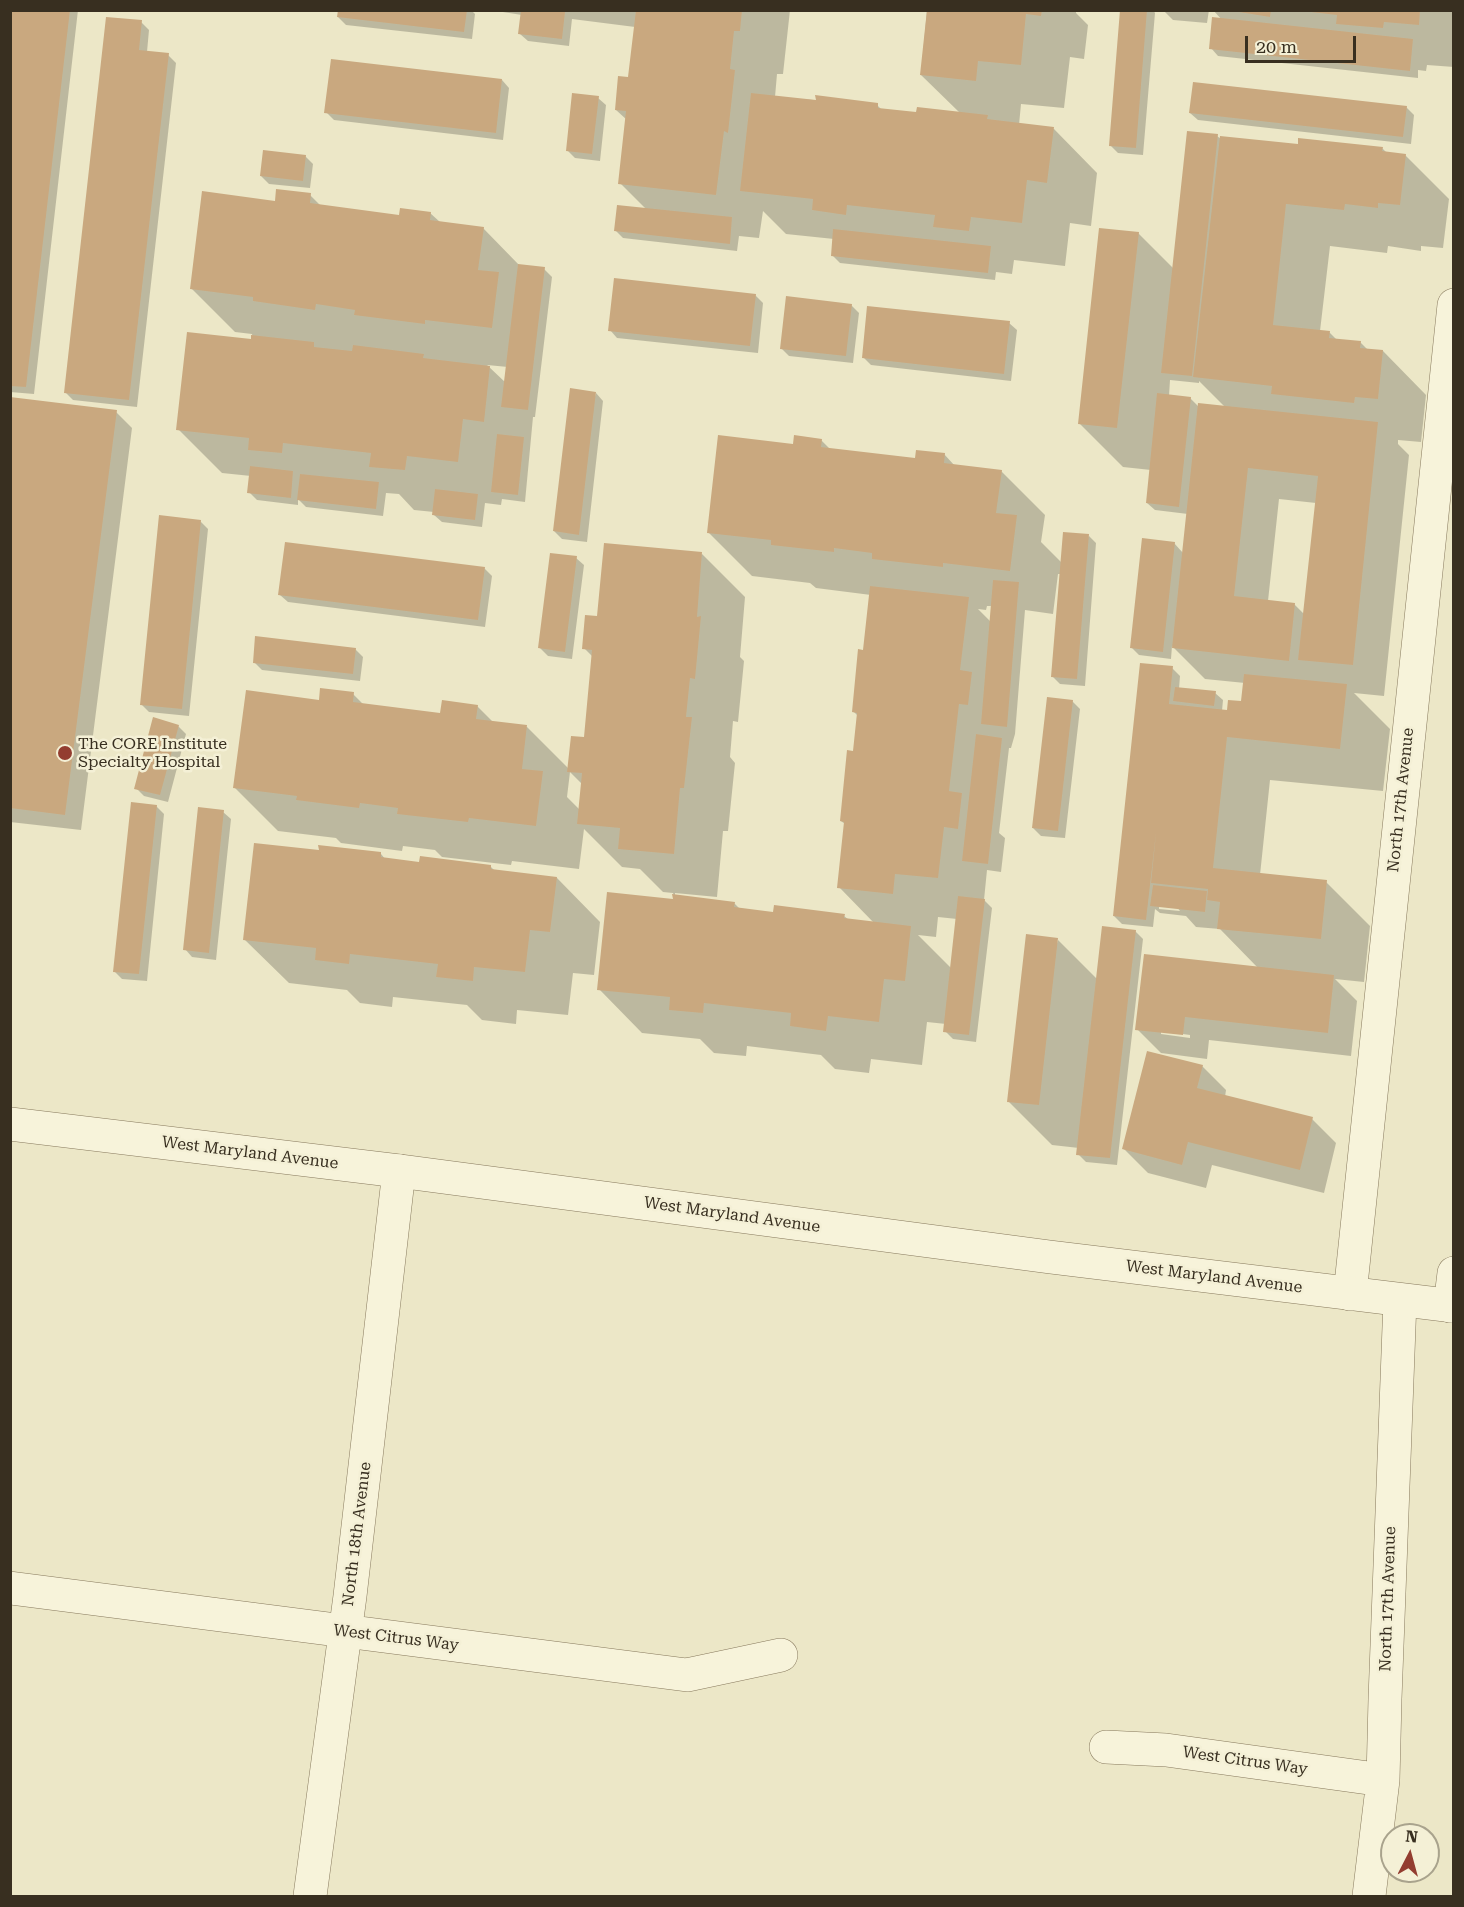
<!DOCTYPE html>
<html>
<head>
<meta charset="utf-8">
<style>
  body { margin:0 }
  #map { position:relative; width:1464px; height:1907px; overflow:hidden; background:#ece7c7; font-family:"Roboto Serif",serif }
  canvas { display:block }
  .frame { position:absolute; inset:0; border:12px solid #382f20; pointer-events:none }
  .north { position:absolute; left:1380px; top:1823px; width:60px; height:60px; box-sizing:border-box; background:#f4f0d6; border:2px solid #a9a38d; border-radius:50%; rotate:6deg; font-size:16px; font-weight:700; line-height:24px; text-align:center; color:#382f20 }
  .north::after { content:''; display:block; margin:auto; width:21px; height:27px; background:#933d30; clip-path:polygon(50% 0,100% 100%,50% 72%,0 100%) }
  .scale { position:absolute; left:1245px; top:36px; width:111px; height:27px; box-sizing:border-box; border:3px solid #382f20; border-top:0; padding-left:8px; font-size:18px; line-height:21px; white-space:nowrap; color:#382f20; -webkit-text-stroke:4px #f4f0d6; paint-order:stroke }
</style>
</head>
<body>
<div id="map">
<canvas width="1464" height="1907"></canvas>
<div class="frame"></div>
<div class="north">N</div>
<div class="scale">20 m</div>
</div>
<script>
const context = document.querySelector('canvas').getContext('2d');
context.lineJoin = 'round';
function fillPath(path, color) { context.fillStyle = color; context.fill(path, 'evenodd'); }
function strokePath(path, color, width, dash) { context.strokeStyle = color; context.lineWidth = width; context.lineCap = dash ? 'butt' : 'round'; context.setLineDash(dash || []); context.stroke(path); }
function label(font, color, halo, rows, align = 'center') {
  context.font = font + ' "Roboto Serif",serif'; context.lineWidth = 5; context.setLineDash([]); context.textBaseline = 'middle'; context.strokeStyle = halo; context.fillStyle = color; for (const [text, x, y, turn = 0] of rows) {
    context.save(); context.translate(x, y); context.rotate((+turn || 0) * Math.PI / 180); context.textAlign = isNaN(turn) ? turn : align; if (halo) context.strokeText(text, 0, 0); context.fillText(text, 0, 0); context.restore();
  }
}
fillPath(new Path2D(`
  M10 10H78L34 394 10 392Z
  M339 10H471L475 14 472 39 346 25 338 17Z
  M490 10H790L783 74H777L775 97 877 105 882 110 917 114 960 113 921 75 927 10H1076V13L1088 25 1084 59 1070 57 1064 108 1021 104 1019 125 1054 129 1097 173 1091 226 1070 223 1065 266 1014 260 1012 274 996 272 995 280 840 263 832 255 834 239 786 234 763 211 759 238 739 236 737 251 623 238 615 230 646 209 620 183 627 120 616 110 629 79 635 27 572 19 569 46 528 41 520 34 522 15Z
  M1122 10H1153L1155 13 1143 155 1118 153 1111 146Z
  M1163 10H1209L1207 23 1173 20Z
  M1213 10H1454V67L1427 65 1426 71 1418 70V78L1218 56 1211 48 1222 20Z
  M141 22 149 30 147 52 168 55 176 63 137 407 73 400 65 392Z
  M502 80 509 88 503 140 334 120 326 112Z
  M598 98 606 105 600 161 575 158 568 151Z
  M1406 107 1414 115 1411 144 1198 120 1190 113Z
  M1217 136 1221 139 1299 146 1382 148 1387 153 1405 155 1449 199 1443 248 1421 246V251L1388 246 1387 253 1330 246 1320 331 1329 332 1337 340 1360 342 1368 350 1383 351 1426 395 1421 442 1398 440V444L1409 455 1384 696 1354 693 1390 729 1383 791 1270 780 1260 875 1326 882 1370 926 1364 982 1335 979 1357 1001 1351 1056 1209 1040 1207 1059 1161 1053 1137 1029 1259 969 1220 929 1196 927 1186 916 1160 913 1155 909 1153 927 1122 924 1114 916 1172 668 1180 676 1179 689 1215 693 1223 700 1222 711H1229L1243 703 1245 683 1205 679 1172 646 1171 659 1139 655 1132 648 1174 543 1183 553 1188 514 1155 510 1147 503 1151 470 1123 467 1079 423 1138 233 1174 269ZM1170 380 1199 383V381L1226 408 1199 407 1190 398 1169 396ZM1279 499 1316 503 1304 614 1294 604 1268 601ZM1159 906 1177 907 1180 911 1159 909ZM1161 1031 1190 1035V1038L1161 1034Z
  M305 156 313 164 310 188 269 184 261 176Z
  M310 195 321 206 400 217 430 213 440 222 483 228 520 266 544 269 552 277 535 417H533L525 502 502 499 501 505 485 503 482 527 442 522 434 515V512L414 510 399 494 386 493 383 516 306 507 298 499V505L257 500 249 492 251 476 222 473 178 429 253 341 252 334 235 332 191 288 277 203ZM487 365 508 367 506 383Z
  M755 295 763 303 758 353 617 338 610 330Z
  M851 305 859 313 853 363 789 356 781 348Z
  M1009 323 1017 330 1011 381 871 365 863 357Z
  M596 393 603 401 587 542 562 539 554 531Z
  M10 398 116 412 132 428 81 830 10 822Z
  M821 440 830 449 916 460 944 454 955 466 1001 471 1045 515 1041 542 1062 563 1089 536 1096 543 1085 686 1060 684 1052 676 1061 574H1058L1053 614 1025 610 1015 734 1011 748H1009L999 833 1005 838 1001 872 987 870 984 900 992 908 976 1042 953 1039 945 1031 946 1024 927 1022 922 1065 871 1059 869 1073 835 1069 821 1055 747 1046 746 1056 714 1053 700 1039 642 1033 599 989 675 901 673 893 663 892 640 869 622 867 584 829 579 869 512 861 511 865 442 857 435 850 403 846 402 851 341 843 336 838 278 831 234 787 320 701 353 694 364 705 442 715 477 706 494 723 527 727 569 769 585 739 593 657 584 648 599 617 702 554 745 597 740 657 744 661 738 722 733 721 730 757 735 763 728 831H723L717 897 675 893V896L734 903 740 909 774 913 844 916 849 920 874 923 839 887 845 824 841 821 854 753 858 716 854 712 864 652 871 595 816 588 810 583 752 576 708 532 794 446ZM987 606H992L991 622 978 609 986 610ZM570 772 582 784 580 810 567 797ZM938 917 957 919 952 969 918 935 936 937Z
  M200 521 208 529 189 716 149 712 141 704Z
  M576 558 584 565 572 659 548 656 540 648Z
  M484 568 492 576 485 627 288 602 280 595Z
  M355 649 363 657 360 681 262 670 254 662Z
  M1072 701 1080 709 1065 838 1041 836 1033 828Z
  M178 726 186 734 168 802 144 796 136 788Z
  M156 806 164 814 147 981 122 979 114 971Z
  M223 812 231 819 216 960 192 957 185 949Z
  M320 851 381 854 386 860 421 864 490 866 495 871 557 878 600 922 594 975 573 973 568 1015 517 1010 516 1024 482 1020 467 1005 393 997 392 1007 360 1003 347 990 289 983 245 940Z
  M1135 931 1143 939 1117 1165 1086 1162 1078 1154 1079 1148 1052 1145 1008 1101 1058 940 1098 980Z
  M1202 1066 1226 1090 1225 1097 1312 1119 1336 1143 1324 1193 1212 1165 1206 1188 1148 1173 1124 1149Z`), '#0003');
fillPath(new Path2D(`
  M10 10H70L26 387 10 386Z
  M338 10H467L464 32 337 17Z
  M521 10 565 12 562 39 518 34Z
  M636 10H742L740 31H734L730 69 735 70 728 133 724 131 716 195 618 184 626 111 615 110 618 76 628 77Z
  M927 10H1042L1041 16 1026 14 1021 65 978 61 976 81 920 75Z
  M1120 10H1147L1136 148 1109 146Z
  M1227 10H1271L1270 17Z
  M1312 10H1420L1419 25 1384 22 1383 28 1336 24 1337 15 1311 12Z
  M106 17 142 20 139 50 169 53 129 400 64 393Z
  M1212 17 1413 39 1410 71 1209 49Z
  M331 59 502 79 496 133 324 113Z
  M1193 82 1407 106 1403 137 1189 113Z
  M572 93 599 96 592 154 566 151Z
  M751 93 816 100 815 95 878 103V108L916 112 917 107 988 115 987 119 1054 127 1047 183 1027 180 1022 223 971 217 969 231 933 227 935 215 847 205 846 215 812 210 813 199 740 191Z
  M1187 131 1218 134 1192 376 1161 373Z
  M1220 136 1298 144V138L1383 147 1382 151 1406 154 1400 205 1378 203V208L1345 204 1344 210 1286 204 1273 325 1330 331 1329 338 1361 341 1360 348 1383 350 1378 399 1355 397 1354 403 1271 394 1272 386 1193 377Z
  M263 150 306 155 303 181 260 176Z
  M276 189 311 193 310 203 399 215 400 208 431 212 430 220 484 227 478 270 499 272 492 328 425 320V324L354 315 355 310 316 304 315 310 253 301V297L190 289 202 191 275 201Z
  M617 205 732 217 730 244 614 231Z
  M1099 228 1139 232 1117 428 1078 424Z
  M833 229 991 246 988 273 831 256Z
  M518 264 545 267 528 410 501 407Z
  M614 278 756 294 750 346 608 331Z
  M786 296 852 304 846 356 780 349Z
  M867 306 1010 321 1004 374 862 358Z
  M187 332 251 339V335L314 342V347L352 351 353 345 424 354 423 358 490 366 484 422 463 419 458 462 407 456 405 470 369 467 371 453 283 443 282 453 248 450 249 438 176 430Z
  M570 388 596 392 579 535 553 531Z
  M1157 393 1191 397 1179 507 1146 503Z
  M10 397 117 410 65 815 10 808Z
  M1198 403 1378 422 1353 665 1298 660 1318 476 1248 468 1234 596 1295 603 1289 661 1172 648Z
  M497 434 524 437 518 495 491 492Z
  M718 435 793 444 794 435 822 439 821 447 915 458 916 450 945 453 944 463 1002 470 996 513 1017 515 1010 571 943 563V567L872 559V553L834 548V552L771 545V540L707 533Z
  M250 466 293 471 291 498 247 493Z
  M300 474 379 482 376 509 297 500Z
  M435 489 478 494 475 520 432 515Z
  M159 515 201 520 182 709 140 705Z
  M1063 532 1089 534 1077 679 1051 677Z
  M1142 538 1175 542 1163 652 1130 648Z
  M285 542 485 567 478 620 278 595Z
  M604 543 702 552 697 617 701 616 695 679 690 678 686 717H692L684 788H680L674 854 618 849 620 828 577 824 582 773 567 772 571 736 584 737 592 650 582 649 585 615 597 616Z
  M550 553 577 556 565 652 538 648Z
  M993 580 1019 582 1007 727 981 724Z
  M870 586 969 597 960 670 972 672 968 705 959 704 949 791 962 793 958 829 944 827 938 878 895 874 893 894 837 888 844 822 840 821 847 750 853 751 857 713 852 712 858 649 863 650Z
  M255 636 356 648 353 674 253 663Z
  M1140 663 1173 666 1169 704 1227 710 1228 700 1241 701 1244 674 1347 684 1340 749 1227 737 1213 868 1327 880 1321 939 1217 929 1220 902 1207 900 1208 889 1151 883 1156 833 1146 920 1113 916Z
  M1175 687 1216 691 1214 706 1173 701Z
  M320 688 354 692 353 702 440 713 442 700 478 705 476 719 527 725 522 769 543 771 536 826 469 818 468 822 397 814 398 808 360 803 359 808 296 800 297 796 233 788 246 690 319 700Z
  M1047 697 1073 700 1058 831 1032 828Z
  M153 717 179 725 160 795 134 789Z
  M976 734 1002 738 988 864 962 861Z
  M131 802 157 805 139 974 113 972Z
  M198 807 224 810 209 953 183 950Z
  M254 843 319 850 318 845 381 852V857L419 862 420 856 491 865V869L557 877 550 932 530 930 525 972 474 967 473 981 436 977 438 964 350 954 349 964 315 960 316 948 243 940Z
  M1153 885 1207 891 1205 912 1150 906Z
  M607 892 673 899 672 894 735 902 734 907 773 912 774 905 845 914 844 918 911 926 905 981 884 979 879 1022 828 1016 826 1031 790 1026 791 1013 704 1003 703 1013 669 1010 670 997 597 990Z
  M958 896 985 899 969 1035 943 1032Z
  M1102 926 1136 930 1110 1158 1076 1155Z
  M1026 934 1058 938 1039 1105 1007 1102Z
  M1144 954 1334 975 1328 1033 1185 1017 1183 1035 1135 1030Z
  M1147 1051 1203 1065 1197 1088 1313 1117 1300 1170 1188 1142 1182 1165 1122 1149Z`), '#c9a87f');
const minor = new Path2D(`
  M1350 1294 1454 305
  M1450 1306 1454 1273
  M10 1588 687 1675 781 1655
  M1106 1747 1166 1750 1383 1780
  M310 1896 350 1596 399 1171
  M1369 1896 1383 1780 1385 1699 1400 1300`);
const tertiary = new Path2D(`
  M10 1124 399 1171 1050 1257 1454 1306`);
strokePath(minor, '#87795d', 34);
strokePath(tertiary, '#87795d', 34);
strokePath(minor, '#f7f3da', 33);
strokePath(tertiary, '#f7f3da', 33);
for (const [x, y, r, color] of [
  [65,753,8,"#933d30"]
]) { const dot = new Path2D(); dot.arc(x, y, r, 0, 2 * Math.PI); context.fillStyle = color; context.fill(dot); strokePath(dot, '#f4f0d6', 2); }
label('16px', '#382f20', '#f4f0d6', [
  ["The CORE Institute",78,744],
  ["Specialty Hospital",78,762]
], 'left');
label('16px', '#382f20', '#f4f0d6', [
  ["North 17th Avenue",1401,800,-84],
  ["West Maryland Avenue",250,1153,7],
  ["West Maryland Avenue",732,1215,8],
  ["West Maryland Avenue",1214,1277,7],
  ["North 18th Avenue",357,1534,-83],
  ["North 17th Avenue",1388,1599,-88],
  ["West Citrus Way",396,1638,7],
  ["West Citrus Way",1245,1761,8]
]);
</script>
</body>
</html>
